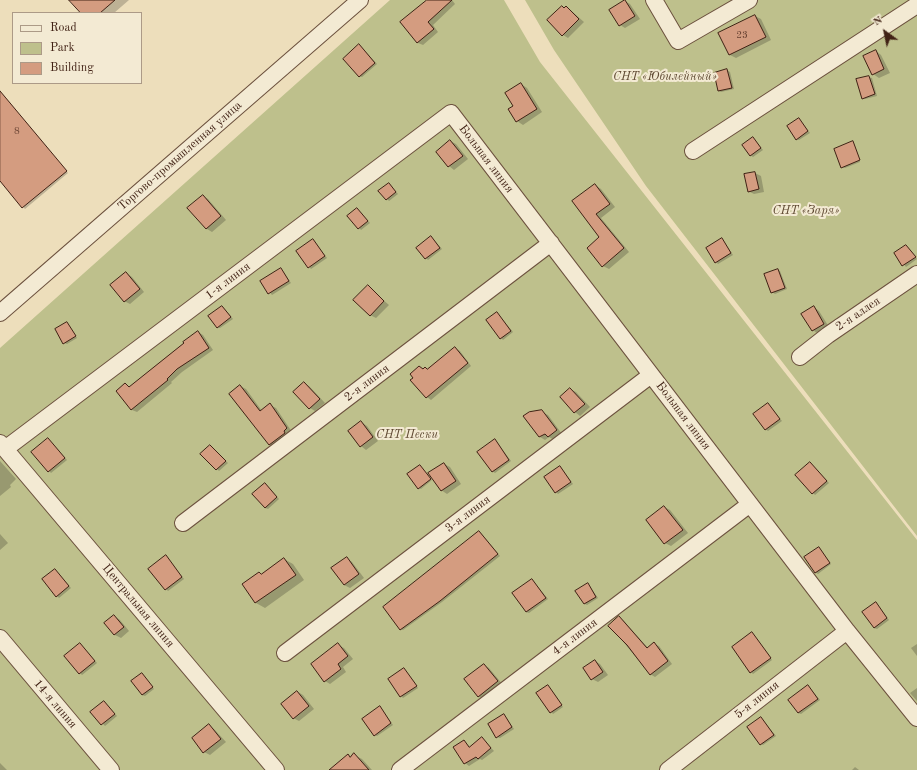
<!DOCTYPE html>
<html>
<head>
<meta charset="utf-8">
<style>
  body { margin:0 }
  #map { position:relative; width:917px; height:770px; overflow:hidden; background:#eddebb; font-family:"Old Standard TT",serif }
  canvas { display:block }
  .legend { position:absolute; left:12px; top:12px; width:130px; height:72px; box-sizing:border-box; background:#f3ead3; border:1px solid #ac9a87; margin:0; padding:5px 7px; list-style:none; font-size:12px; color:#412215 }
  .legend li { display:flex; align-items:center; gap:8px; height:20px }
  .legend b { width:20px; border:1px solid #ac9a87 }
  .north { position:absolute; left:865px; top:12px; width:40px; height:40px; -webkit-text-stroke:3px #f3ead3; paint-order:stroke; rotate:327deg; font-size:11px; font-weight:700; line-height:16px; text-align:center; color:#412215 }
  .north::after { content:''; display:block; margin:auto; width:14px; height:18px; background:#412215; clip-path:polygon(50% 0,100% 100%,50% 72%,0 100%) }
</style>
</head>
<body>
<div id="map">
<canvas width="917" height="770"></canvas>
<ul class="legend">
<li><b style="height:5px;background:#f3ead3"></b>Road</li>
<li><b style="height:11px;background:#bec08c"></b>Park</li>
<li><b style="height:11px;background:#d49c80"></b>Building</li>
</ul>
<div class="north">N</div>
</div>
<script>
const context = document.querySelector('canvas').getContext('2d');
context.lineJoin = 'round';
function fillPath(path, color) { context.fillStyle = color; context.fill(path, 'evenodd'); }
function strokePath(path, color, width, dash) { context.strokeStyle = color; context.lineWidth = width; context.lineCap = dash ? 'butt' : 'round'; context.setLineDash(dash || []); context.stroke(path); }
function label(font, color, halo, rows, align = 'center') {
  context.font = font + ' "Old Standard TT",serif'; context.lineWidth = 4; context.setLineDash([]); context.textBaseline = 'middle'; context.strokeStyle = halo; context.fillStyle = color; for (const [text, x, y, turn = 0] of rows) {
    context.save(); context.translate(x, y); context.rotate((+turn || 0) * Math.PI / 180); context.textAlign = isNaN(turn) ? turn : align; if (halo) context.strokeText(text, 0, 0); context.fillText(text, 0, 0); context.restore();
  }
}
fillPath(new Path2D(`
  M390 0H504L540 62 917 540V770H0V348Z
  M525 0H917V536L646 186 554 50Z`), '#bec08c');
fillPath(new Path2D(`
  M71 0H129L114 13H82Z
  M428 0H452L455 4 433 25 438 32 423 45 418 43 401 23Z
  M625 1 630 4 640 19 625 28 620 25Z
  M567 7 584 22 568 38 563 35 565 9Z
  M755 16 761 19 771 40 736 58 730 55 720 34Z
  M361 47 377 64 362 77 359 76Z
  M876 51 881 55 890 73 879 78 873 74Z
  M727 70 730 72 734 89 721 92 719 91 715 73Z
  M869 77 872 78 877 96 865 99 863 98Z
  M521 84 527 88 542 112 523 125 517 121Z
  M0 91 68 173 25 209 0 180Z
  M799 119 810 133 799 140 796 139Z
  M753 138 763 150 753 157 750 155Z
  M450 141 456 144 468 159 454 170 449 166Z
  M853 142 860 162 845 168 842 167 836 149Z
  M755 173 761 176 764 192 754 194 748 191 745 175Z
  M389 184 398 194 389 201 380 191Z
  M595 185 601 189 615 207 601 218 629 252 609 269 603 266 601 237 574 202Z
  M203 196 208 199 226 220 212 232 207 229 189 208Z
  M357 209 370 223 361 230 349 216Z
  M431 237 442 249 428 260 426 258Z
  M722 239 733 255 718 264 716 262Z
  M313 240 327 258 311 269 297 251Z
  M906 246 917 259 906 267 895 253Z
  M281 269 291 283 272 295 261 282Z
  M778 270 780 271 787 289 775 294 772 292Z
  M126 273 132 277 144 292 130 304 124 301Z
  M368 287 389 305 376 318 370 315Z
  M223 307 233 319 220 328 217 327Z
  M814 307 819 311 829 327 818 334 813 330Z
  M497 313 513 332 503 340 501 338Z
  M67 323 77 338 67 344 64 343Z
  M198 332 203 335 213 350 182 372 171 382 172 383 137 412 132 410 117 391 125 384 130 387Z
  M455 348 460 351 471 366 431 400 427 397 424 370H427Z
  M304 383 309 386 325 403 315 411 310 408Z
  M240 386 246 389 262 411 270 405 276 408 292 432 276 448 270 445 230 394Z
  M570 389 576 392 590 407 580 416 575 412 561 397Z
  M768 404 782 421 768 431 765 429Z
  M542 412 548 415 562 434 554 440 549 437 545 440 540 437 525 416Z
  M361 422 367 426 378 441 366 450 361 446Z
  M48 439 67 460 51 473 32 452Z
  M495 440 511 461 495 473 492 471Z
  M212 448 228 463 219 471 202 454Z
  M0 461 16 479 10 485 11 487 0 496Z
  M810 463 829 483 815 495 813 493Z
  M444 464 450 467 461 484 447 494 441 490Z
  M420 466 432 480 421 489 419 488Z
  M560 467 573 484 558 494 556 492Z
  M267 486 279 499 268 509 265 508Z
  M664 507 670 510 688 533 671 546 665 543Z
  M480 532 500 556 442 602 403 630 400 629Z
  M0 534 8 543 0 550Z
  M819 548 831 564 818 574 815 572Z
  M166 557 184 579 168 591 166 589Z
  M347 558 352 562 364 578 350 588 344 585Z
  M284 559 293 564 304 580 265 608 256 603 243 584 259 573 262 574Z
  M55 570 71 588 59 598 57 596Z
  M532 580 548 599 529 613 526 612Z
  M588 584 598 598 587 605 585 604Z
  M876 603 889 620 877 629 874 628Z
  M114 616 120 620 129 631 121 638 115 635 106 624Z
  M619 618 623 620 648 648 654 644 659 646 672 664 655 677 650 674 610 626Z
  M752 634 772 660 753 674 751 672Z
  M80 644 97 663 82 675 80 673Z
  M917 644V656L911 648Z
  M338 645 344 648 353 659 343 667 346 672 330 684 325 681Z
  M595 661 600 664 608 675 598 682 592 679Z
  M484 665 489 668 503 685 484 700 478 696Z
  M404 669 418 688 403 698 401 696Z
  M142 674 154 689 145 696 142 695Z
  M548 686 563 707 553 714 537 694Z
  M808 686 820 700 801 714 798 713Z
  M917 688V701L910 693Z
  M298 692 303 695 314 709 299 721 293 718Z
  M104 702 117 716 105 726 92 712Z
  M380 708 393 725 377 736 375 735Z
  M504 715 514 729 500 738 497 737Z
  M761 718 776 736 763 745 761 744Z
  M209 726 214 729 226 742 210 755 204 752Z
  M482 738 494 751 482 760 480 759 469 766 465 763 455 747 464 741 470 747Z
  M348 755 351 757 354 755 362 759 372 770H336Z
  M0 763 7 770H0Z
  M855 767 859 770H852Z`), '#0003');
const building = new Path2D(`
  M69 0H115L100 13H81Z
  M427 0H452L428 22 434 29 417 43 400 22Z
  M625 0 635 16 619 26 609 10Z
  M562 6 564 8 566 6 579 19 562 36 547 20Z
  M755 15 766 37 729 55 718 33Z
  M359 44 375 63 359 77 343 59Z
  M876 50 884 69 872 75 863 56Z
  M727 69 732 88 718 91 714 73Z
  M869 76 875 94 862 99 856 79Z
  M521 83 537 109 516 122 508 109 513 106 505 93Z
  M0 91 67 171 22 208 0 181Z
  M799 118 808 131 796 140 787 126Z
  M753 137 761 148 750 156 742 145Z
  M450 140 463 156 448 167 436 152Z
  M853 141 860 160 841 168 834 149Z
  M755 172 759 189 748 192 744 174Z
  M389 183 396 192 386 200 378 191Z
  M595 184 610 204 596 214 624 248 602 267 587 248 599 237 572 201Z
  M203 195 221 216 206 229 187 208Z
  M357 208 368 221 358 229 347 216Z
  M431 236 440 248 425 259 416 248Z
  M722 238 731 253 715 263 706 248Z
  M313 239 325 256 308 268 296 251Z
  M906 245 916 257 902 266 894 253Z
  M281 268 289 281 268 294 260 281Z
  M778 269 785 288 771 293 764 274Z
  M126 272 140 289 124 302 110 285Z
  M368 285 384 301 370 316 353 300Z
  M222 306 231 317 217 328 208 316Z
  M814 306 824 324 812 331 801 314Z
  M497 312 511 331 500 339 486 320Z
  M67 322 76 336 63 344 55 329Z
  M198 331 209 348 177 369 167 379 168 380 131 410 116 391 125 383 129 387 184 343 183 342Z
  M455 347 468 363 426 398 410 380 413 378 410 374 419 366 423 369 425 367 427 369Z
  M304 382 320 399 309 409 293 392Z
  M240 385 260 411 270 403 287 428 284 431 285 433 269 445 229 394Z
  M570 388 585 404 574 413 560 397Z
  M768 403 780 419 765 430 753 414Z
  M542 410 557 430 548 437 545 434 539 437 523 416 529 412Z
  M361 421 373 437 360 447 348 431Z
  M48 438 65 458 48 472 31 452Z
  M495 439 509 460 492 472 477 452Z
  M210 445 226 461 216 470 200 454Z
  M810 462 827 481 812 494 795 475Z
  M444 463 456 481 441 491 428 473Z
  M420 465 431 479 418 489 407 474Z
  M560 466 571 482 555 493 544 477Z
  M265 483 277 497 265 508 252 494Z
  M664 506 683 530 664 544 646 520Z
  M479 531 498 554 440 601 400 630 383 607Z
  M819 547 830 563 815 573 804 557Z
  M166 555 182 577 165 590 148 569Z
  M347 557 359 574 344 585 331 568Z
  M284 558 296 575 255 603 242 584 259 572 261 574Z
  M55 569 69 586 56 597 42 579Z
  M532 579 546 598 526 612 512 593Z
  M588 583 596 597 584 604 575 591Z
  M876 602 887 618 874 628 862 612Z
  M114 615 124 627 114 635 104 623Z
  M619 616 647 648 654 642 668 661 650 675 627 645 608 626Z
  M752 632 771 658 750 673 732 647Z
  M80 643 95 661 79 674 64 656Z
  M338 643 348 656 338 664 341 669 324 682 311 664Z
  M595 660 603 672 591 680 583 668Z
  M484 664 498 681 478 697 464 679Z
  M404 668 417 686 400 697 388 679Z
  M142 673 153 687 142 695 131 681Z
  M548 685 562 705 550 713 536 693Z
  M808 685 818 699 798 713 788 700Z
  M297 691 309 706 293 719 281 704Z
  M104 701 115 714 101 725 90 712Z
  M380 706 391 723 374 736 362 719Z
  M504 714 512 727 496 738 488 724Z
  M761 717 774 735 760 745 747 727Z
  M209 724 221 739 203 753 192 738Z
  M482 737 491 748 478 759 476 757 464 764 453 747 464 740 469 747Z
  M354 753 369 770H329L348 754 350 757Z`);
fillPath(building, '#d49c80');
strokePath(building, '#412215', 1);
const street = new Path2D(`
  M654 0 678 41 749 0
  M693 151 917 5
  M0 313 360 0
  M800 357 828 335 917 274
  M0 443 276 770
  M5 449 451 113 847 631 917 718
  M183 523 551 243
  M0 638 111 770
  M285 653 651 375
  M400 770 750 504
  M668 770 847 631`);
strokePath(street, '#6c513e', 18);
strokePath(street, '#f3ead3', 16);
label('10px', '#664030', null, [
  ["23",742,35],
  ["8",17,131]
]);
label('italic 12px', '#604a33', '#f3ead3', [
  ["СНТ «Юбилейный»",665,77],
  ["СНТ «Заря»",806,211],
  ["СНТ Пески",407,435]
]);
label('12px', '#412215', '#f3ead3', [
  ["Торгово-промышленная улица",180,156,-41],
  ["Большая линия",486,159,53],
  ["1-я линия",228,281,-37],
  ["2-я аллея",858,314,-34],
  ["2-я линия",367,383,-37],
  ["Большая линия",683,416,53],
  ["3-я линия",468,514,-37],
  ["Центральная линия",138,606,50],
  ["4-я линия",575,637,-37],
  ["5-я линия",757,700,-38],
  ["14-я линия",55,704,50]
]);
</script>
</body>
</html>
